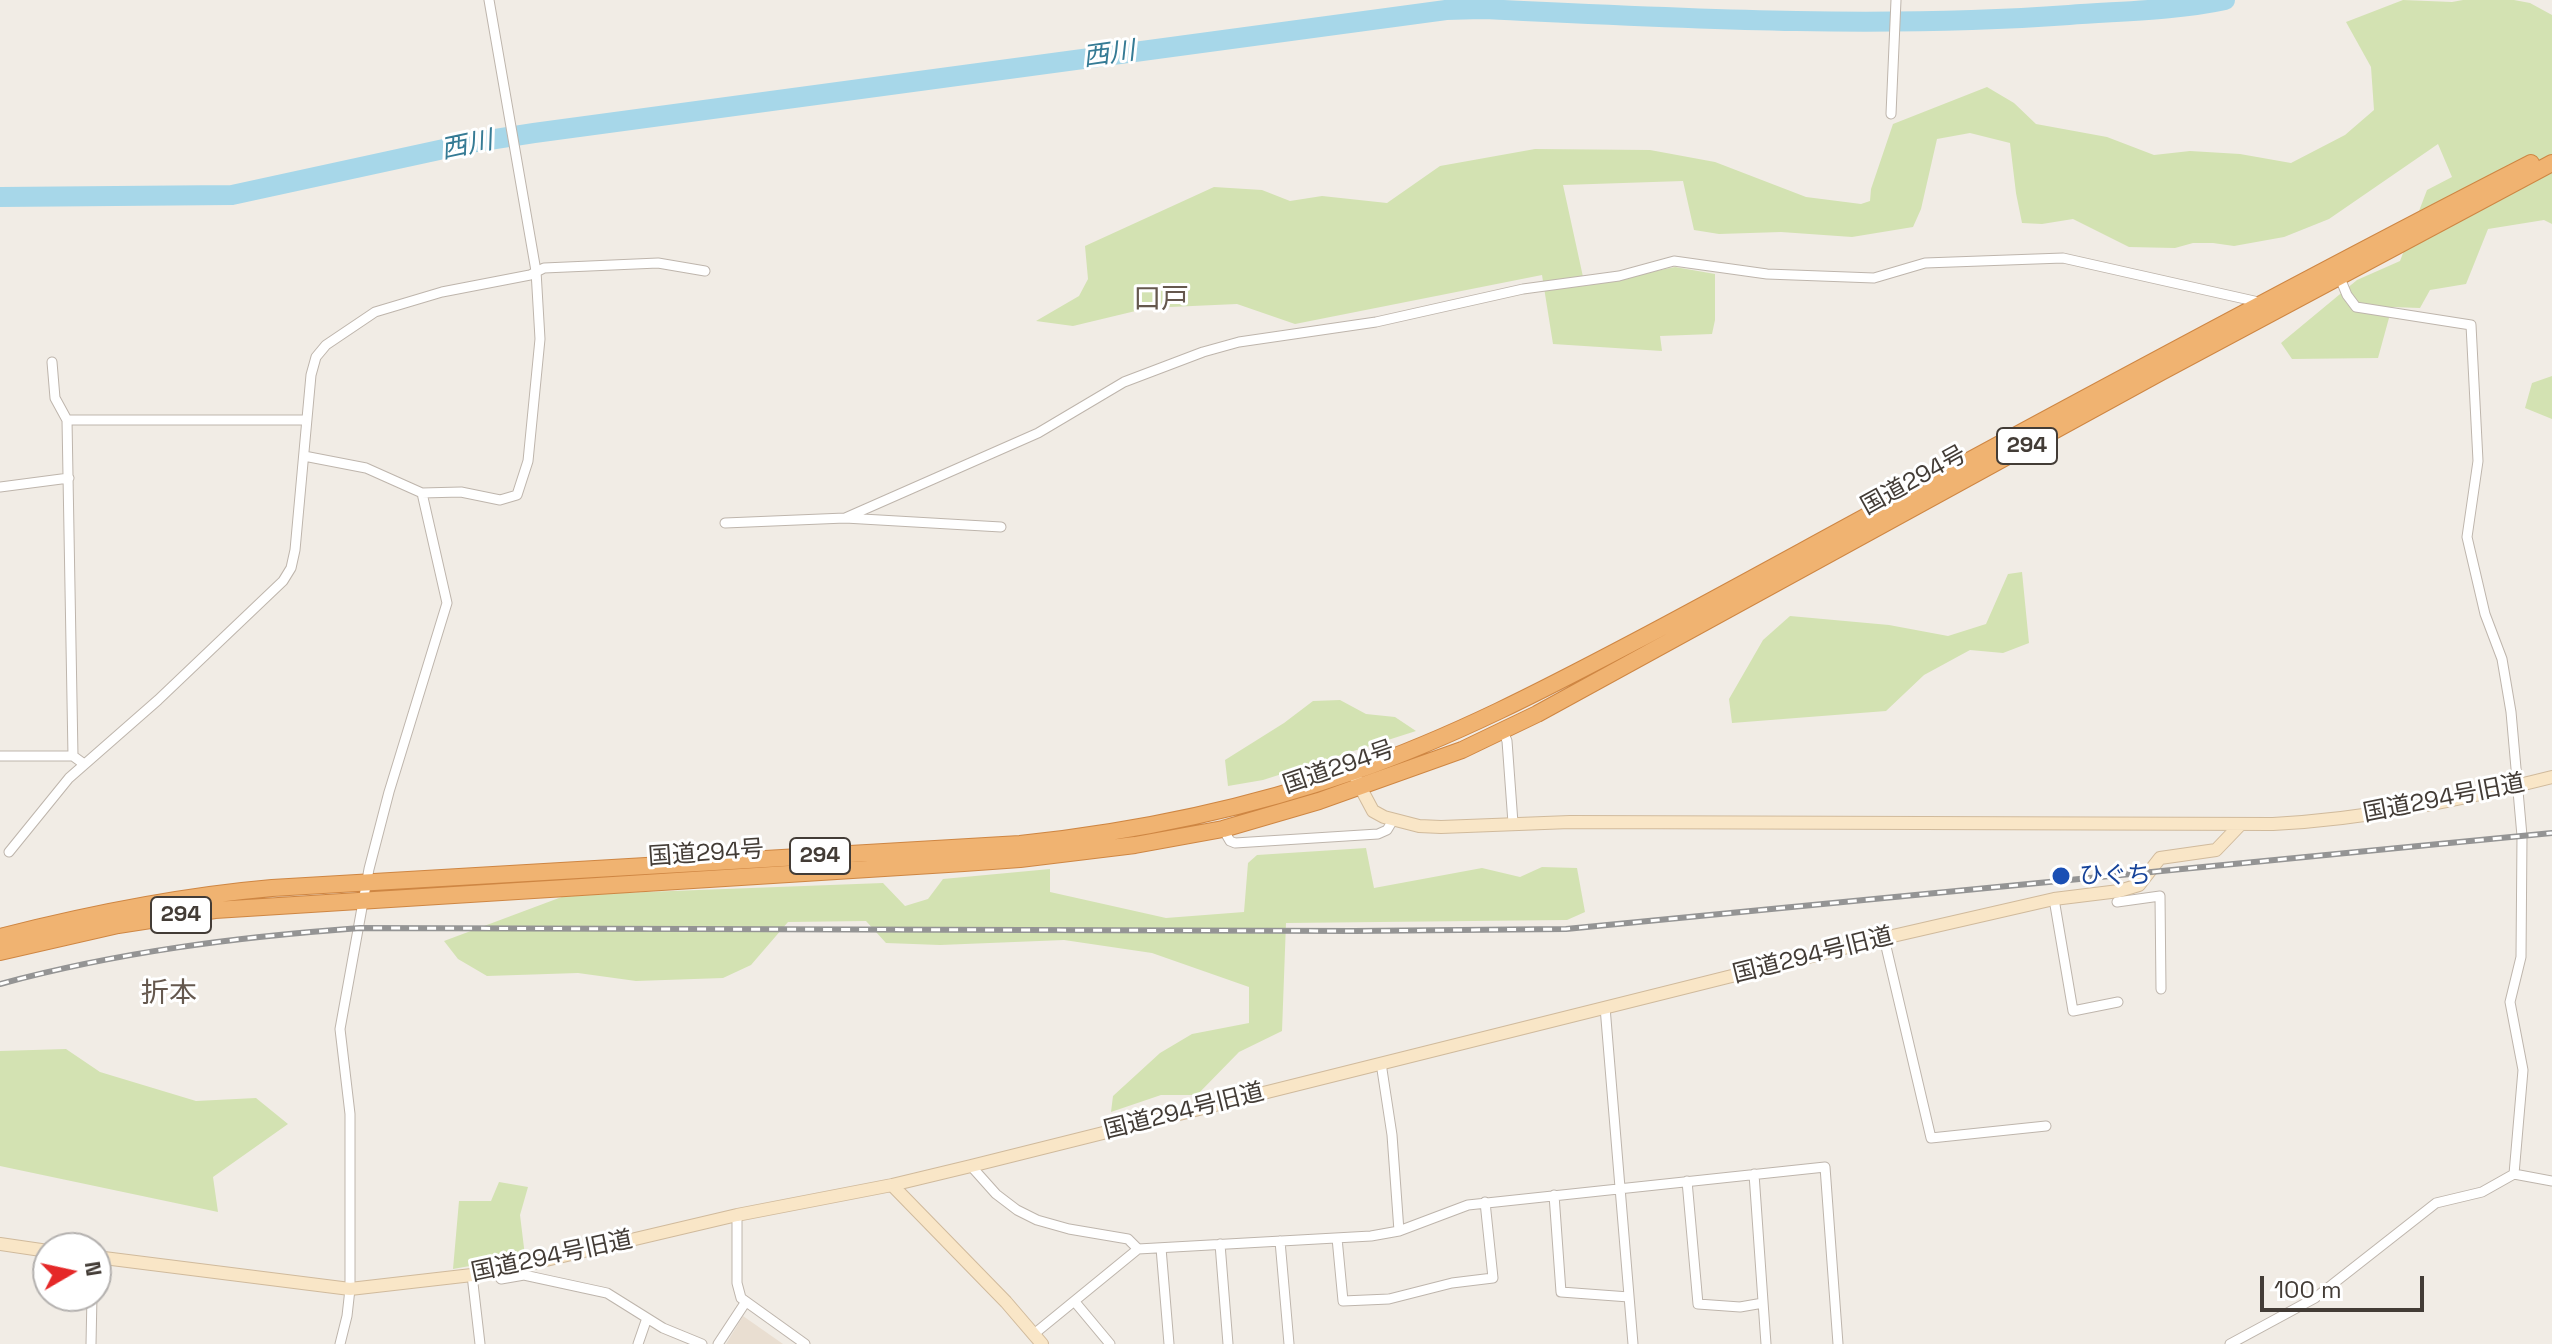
<!DOCTYPE html>
<html>
<head>
<meta charset="utf-8">
<style>
  body { margin:0 }
  #map { position:relative; width:2552px; height:1344px; overflow:hidden; background:#f1ece5; font-family:"Space Grotesk",sans-serif }
  canvas { display:block }
  .north { position:absolute; left:32px; top:1232px; width:80px; height:80px; box-sizing:border-box; background:#fff; border:2px solid #b4b1af; border-radius:50%; rotate:81deg; font-size:22px; font-weight:700; line-height:32px; text-align:center; color:#433c36 }
  .north::after { content:''; display:block; margin:auto; width:28px; height:36px; background:#e52828; clip-path:polygon(50% 0,100% 100%,50% 72%,0 100%) }
  .scale { position:absolute; left:2260px; top:1276px; width:164px; height:36px; box-sizing:border-box; border:4px solid #433c36; border-top:0; padding-left:10px; font-size:24px; line-height:28px; white-space:nowrap; color:#433c36; -webkit-text-stroke:6px #fff; paint-order:stroke }
</style>
</head>
<body>
<div id="map">
<canvas width="2552" height="1344"></canvas>
<div class="north">N</div>
<div class="scale">100 m</div>
</div>
<script>
const context = document.querySelector('canvas').getContext('2d');
context.lineJoin = 'round';
function fillPath(path, color) { context.fillStyle = color; context.fill(path, 'evenodd'); }
function strokePath(path, color, width, dash) { context.strokeStyle = color; context.lineWidth = width; context.lineCap = dash ? 'butt' : 'round'; context.setLineDash(dash || []); context.stroke(path); }
function label(font, color, halo, rows, align = 'center') {
  context.font = font + ' "Space Grotesk","Noto Sans JP",sans-serif'; context.lineWidth = 6; context.setLineDash([]); context.textBaseline = 'middle'; context.strokeStyle = halo; context.fillStyle = color; for (const [text, x, y, turn = 0] of rows) {
    context.save(); context.translate(x, y); context.rotate((+turn || 0) * Math.PI / 180); context.textAlign = isNaN(turn) ? turn : align; if (halo) context.strokeText(text, 0, 0); context.fillText(text, 0, 0); context.restore();
  }
}
fillPath(new Path2D(`
  M743 1316 783 1344H726Z`), '#e9ded1');
fillPath(new Path2D(`
  M2403 0 2452 2 2463 0H2514L2530 3 2552 15V224L2544 220 2488 229 2466 284 2430 290 2420 308 2392 307 2378 358 2292 359 2281 343 2357 280 2400 261 2427 190 2452 177 2438 144 2329 219 2284 237 2234 246 2213 243H2193L2175 248 2129 247 2073 219 2042 224 2022 223 2016 193 2010 143 1970 133 1937 139 1921 209 1913 227 1852 237 1781 232 1719 234 1694 230 1683 181 1563 185 1585 286 1675 267 1715 274V320L1712 334 1660 336 1662 351 1553 344 1542 275 1295 324 1237 304 1148 308 1073 326 1036 321 1079 296 1088 279 1085 246 1214 187 1262 190 1290 201 1322 196 1387 203 1440 166 1535 149 1650 150 1715 162 1806 197 1861 204 1870 201 1871 189 1893 124 1987 87 2014 103 2036 124 2107 137 2154 155 2190 151 2240 154 2291 163 2345 135 2374 110 2371 67 2346 22Z
  M2552 376V419L2525 408 2532 383Z
  M2022 572 2029 643 2003 653 1970 650 1924 675 1886 711 1732 723 1729 699 1763 640 1790 616 1889 625 1948 636 1986 624 2008 574Z
  M1340 700 1366 714 1395 717 1416 731 1263 780 1228 786 1225 760 1284 723 1313 701Z
  M1366 848 1374 888 1482 868 1520 877 1542 867 1577 868 1585 912 1567 920 1286 923 1282 1031 1239 1052 1197 1095H1161L1111 1112 1113 1096 1160 1053 1192 1034 1249 1023V987L1152 953 1064 940 940 945 886 943 866 921 788 922 751 965 723 978 636 981 578 973 487 976 458 959 444 941 567 895 883 883 905 906 928 899 943 879 1050 869V892L1166 918 1244 912 1248 863 1257 855Z
  M66 1049 100 1072 196 1101 256 1098 288 1124 213 1177 218 1212 0 1166V1051Z
  M499 1182 528 1187 520 1215 525 1256 453 1269 459 1201H491Z`), '#d3e2b2');
strokePath(new Path2D(`
  M0 197 232 195 476 142 534 133 1446 10 1482 9C1677 18 1874 29 2069 15 2120 11 2174 11 2225 0`), '#a7d7e9', 20);
const street = new Path2D(`
  M1891 114 1896 0
  M2340 278 2347 295 2356 307 2471 325 2478 461 2467 537 2485 614 2502 659 2511 712 2522 836 2521 957 2510 1002 2523 1070 2514 1174
  M52 362 55 398 67 420 73 756
  M67 420H306
  M304 456 366 468 422 493 461 492 500 500 517 495 528 461 540 339 536 271 489 0
  M0 487 69 478
  M845 518 1038 433 1124 382 1203 352 1239 342 1376 322 1523 289 1619 276 1674 261 1767 274 1874 278 1925 263 2063 258 2263 303
  M725 523 845 518 1001 527
  M1503 731 1507 741 1513 823
  M0 756H73L84 764
  M1223 829 1230 841 1235 843 1378 834 1387 830 1393 820
  M9 852 69 778 158 700 283 581 291 568 295 550 311 375 316 357 326 345 375 312 442 292 530 275 544 268 658 263 705 271
  M2054 899 2073 1011 2118 1002
  M2117 902 2160 896 2161 989
  M1884 938 1931 1138 2046 1126
  M1605 1007 1633 1344
  M1381 1063 1392 1135 1399 1231
  M971 1166 996 1194 1017 1210 1037 1220 1069 1229 1128 1239 1138 1249
  M1754 1174 1766 1344
  M1687 1181 1698 1304 1740 1307 1763 1303
  M1554 1195 1561 1292 1629 1297
  M737 1215V1283L741 1298 805 1344
  M1337 1238 1343 1301 1389 1299 1452 1283 1493 1278 1485 1202
  M1280 1241 1289 1344
  M1220 1244 1228 1344
  M1161 1248 1169 1344
  M495 1271 501 1279 524 1275 607 1293 663 1328 702 1344
  M472 1275 480 1344
  M1075 1302 1110 1344
  M1034 1334 1138 1249 1371 1236 1399 1231 1468 1205 1825 1167 1838 1344
  M91 1344 92 1296
  M340 1344 347 1316 350 1289V1114L340 1029 369 869 389 792 447 603 422 493
  M638 1344 647 1318
  M718 1344 745 1303
  M2230 1344 2315 1298 2436 1203 2482 1192 2514 1174 2552 1181`);
const secondary = new Path2D(`
  M1357 781 1373 811 1384 817 1419 826 1441 827 1570 822 2273 824C2368 819 2460 800 2552 777
  M892 1185 1006 1302 1042 1344
  M0 1244 48 1251
  M96 1257 350 1289 472 1275 529 1264 737 1215 892 1185 971 1166 1884 938 2054 899 2119 891 2139 885 2160 858 2216 850 2241 824`);
const highway = new Path2D(`
  M0 937C90 914 180 896 272 888L1020 844C1134 832 1246 809 1355 771 1453 737 1545 689 1636 641 1725 594 1813 545 1902 497 2110 384 2320 271 2531 163
  M0 952 118 925 215 910 964 863 1020 859 1135 845 1223 829 1319 801 1462 750 1537 714 2161 372 2552 163`);
strokePath(street, '#beb5ac', 11);
strokePath(secondary, '#d0ba9c', 14);
strokePath(highway, '#ce8643', 18);
strokePath(street, '#fff', 9);
strokePath(secondary, '#f9e6c7', 12);
strokePath(highway, '#f0b371', 16);
const rail = new Path2D(`
  M0 984C118 952 237 937 360 928L1354 931 1566 929 2552 833`);
strokePath(rail, '#949494', 6);
strokePath(rail, '#fff', 3, [9]);
for (const [x, y, r, color] of [
  [2061,876,10,"#1a4fb4"]
]) { const dot = new Path2D(); dot.arc(x, y, r, 0, 2 * Math.PI); context.fillStyle = color; context.fill(dot); strokePath(dot, '#fff', 3); }
for (const [x, y, w] of [
  [2027,446,60],
  [820,856,60],
  [181,915,60]
]) { const box = new Path2D(); box.roundRect(x - w / 2, y - 18, w, 36, 6); context.fillStyle = '#fff'; context.fill(box); strokePath(box, '#433c36', 2); }
label('bold 22px', '#433c36', null, [
  ["294",2027,446],
  ["294",820,856],
  ["294",181,915]
]);
label('24px', '#433c36', '#fff', [
  ["国道294号",1914,481,-29],
  ["国道294号",1339,768,-19],
  ["国道294号旧道",2444,799,-11],
  ["国道294号",706,854,-4],
  ["国道294号旧道",1813,956,-14],
  ["国道294号旧道",1184,1112,-14],
  ["国道294号旧道",552,1257,-12]
]);
label('24px', '#164399', '#fff', [
  ["ひぐち",2079,876]
], 'left');
label('italic 26px', '#357b95', '#fff', [
  ["西川",1109,55,-8],
  ["西川",467,146,-12]
]);
label('28px', '#65584e', '#fff', [
  ["口戸",1161,300],
  ["折本",169,994]
]);
</script>
</body>
</html>
